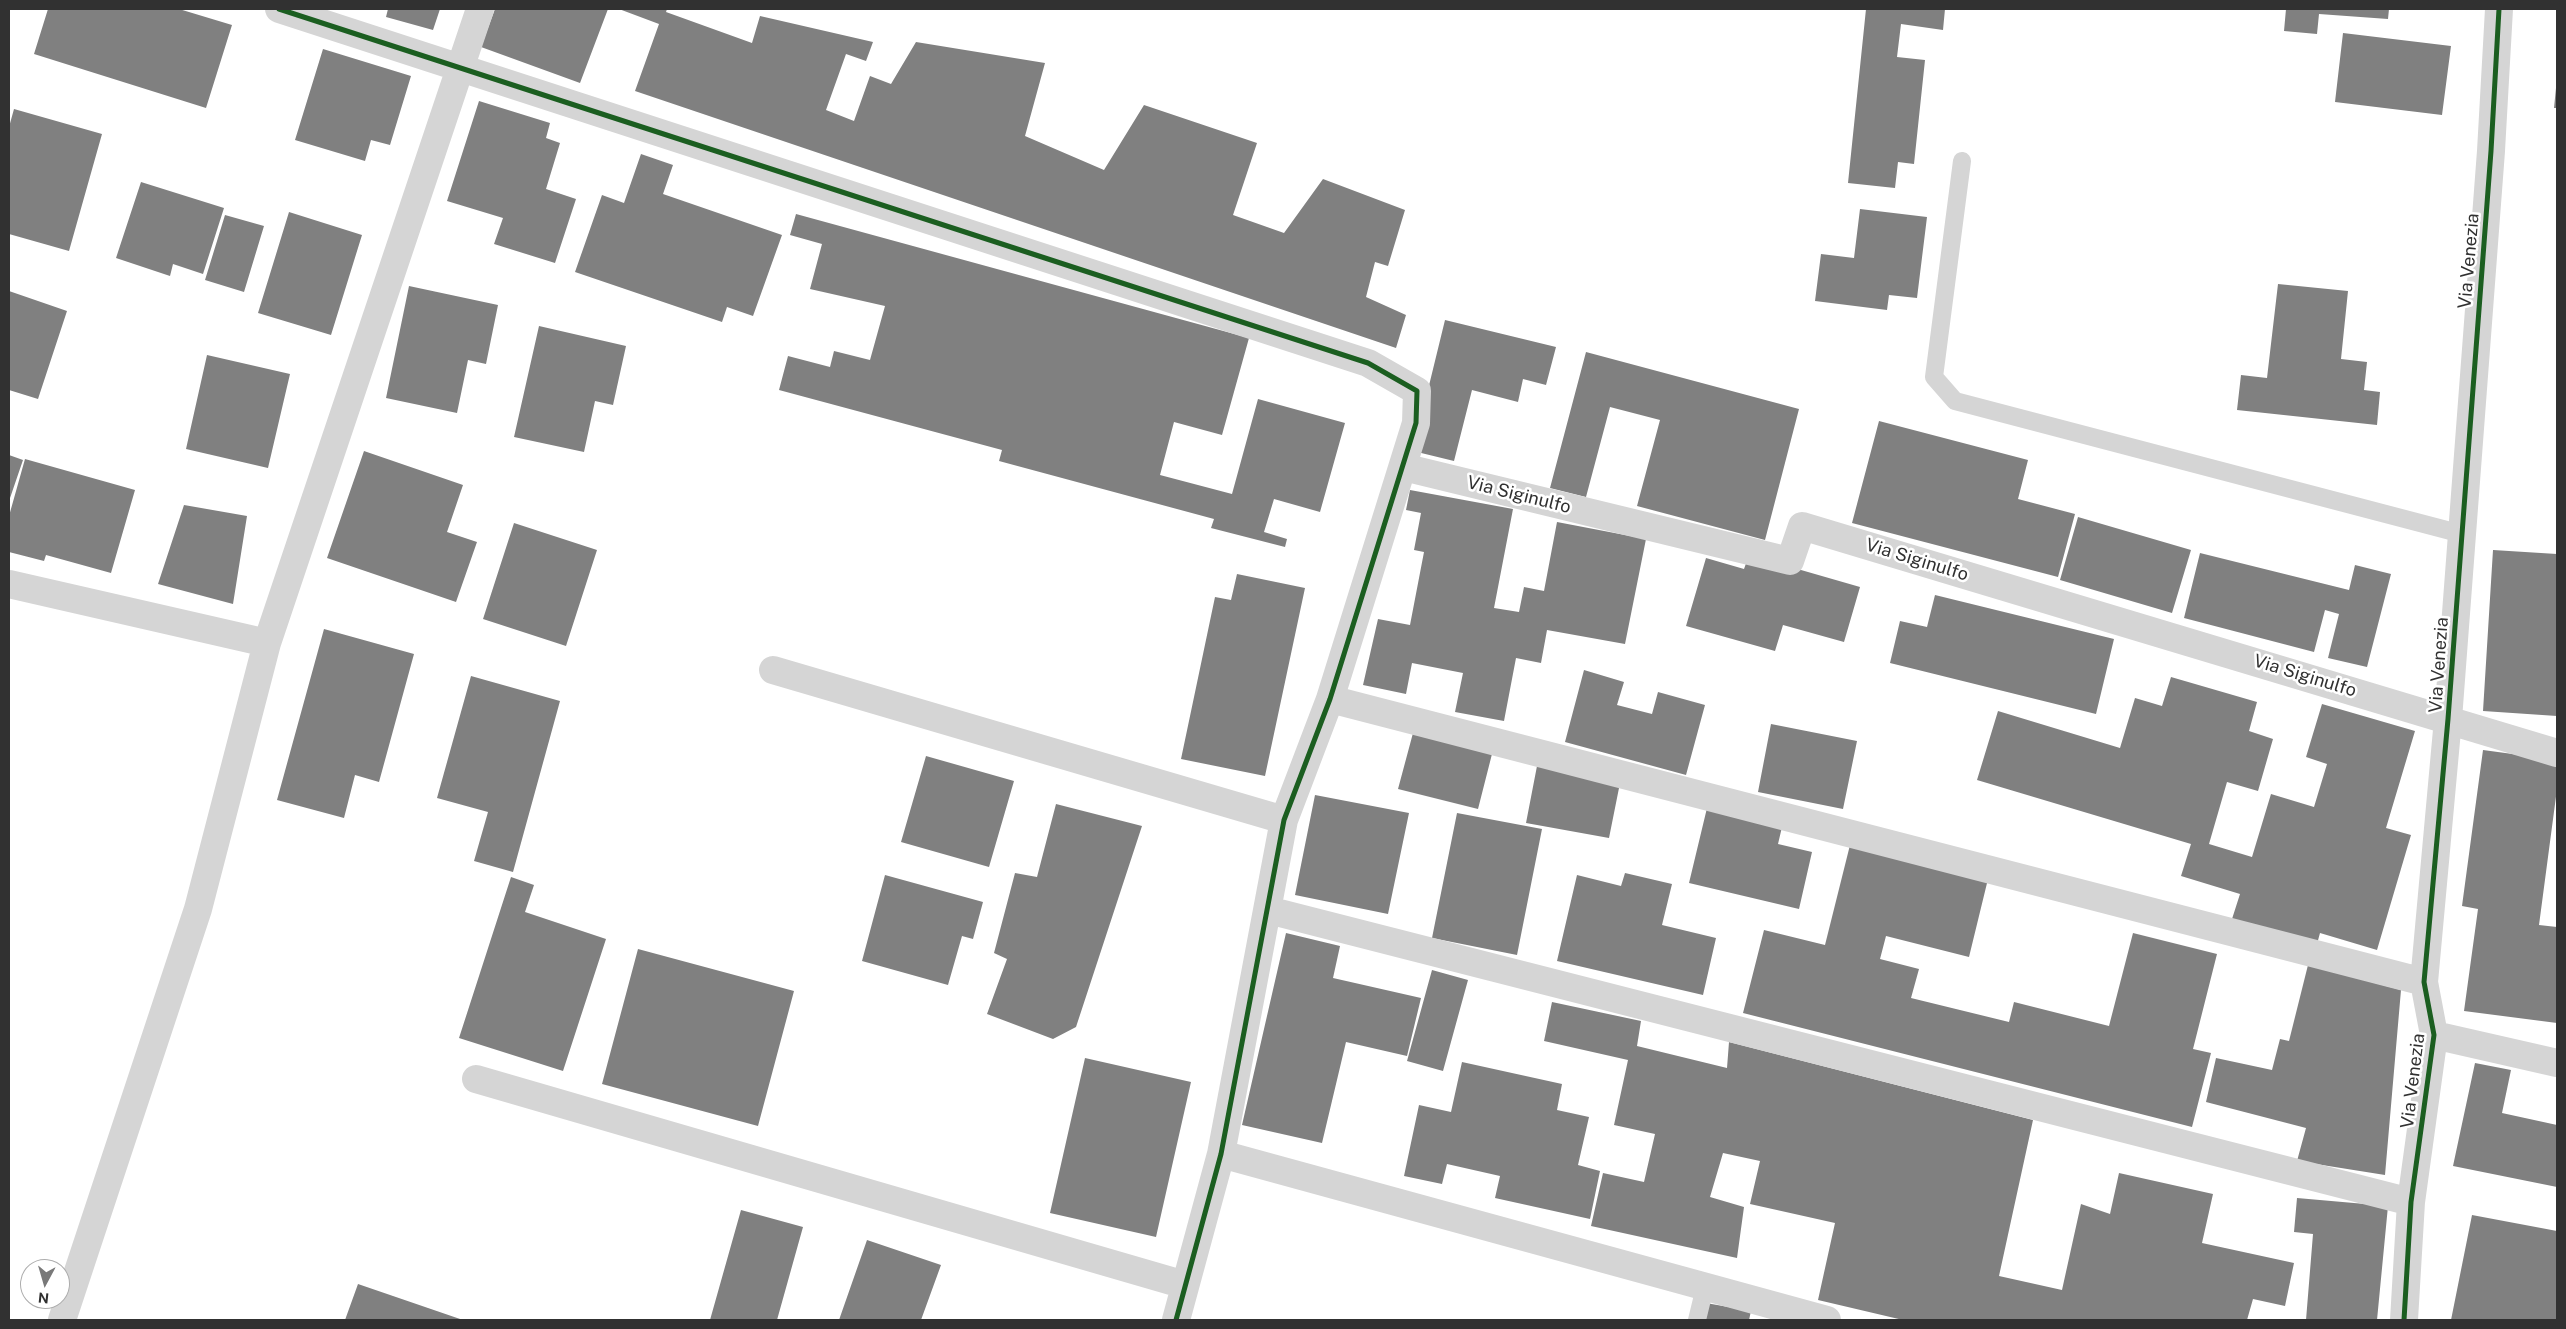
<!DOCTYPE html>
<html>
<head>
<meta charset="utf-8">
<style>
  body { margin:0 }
  #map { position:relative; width:2566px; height:1329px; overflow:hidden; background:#fff; font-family:"Public Sans",sans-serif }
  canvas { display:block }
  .frame { position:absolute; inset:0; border:10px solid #313131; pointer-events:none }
  .north { position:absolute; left:20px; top:1259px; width:50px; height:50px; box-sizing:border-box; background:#fff; border:1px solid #adadad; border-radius:50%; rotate:186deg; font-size:14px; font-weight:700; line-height:20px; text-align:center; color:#313131 }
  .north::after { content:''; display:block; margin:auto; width:18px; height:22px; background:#797979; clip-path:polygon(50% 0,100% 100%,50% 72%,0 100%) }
</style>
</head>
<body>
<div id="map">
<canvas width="2566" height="1329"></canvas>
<div class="frame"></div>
<div class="north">N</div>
</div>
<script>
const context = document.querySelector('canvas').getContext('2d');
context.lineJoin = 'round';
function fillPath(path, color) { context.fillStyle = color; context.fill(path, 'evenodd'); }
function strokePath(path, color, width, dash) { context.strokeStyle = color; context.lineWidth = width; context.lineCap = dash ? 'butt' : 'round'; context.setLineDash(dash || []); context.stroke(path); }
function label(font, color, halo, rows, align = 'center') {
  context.font = font + ' "Public Sans",sans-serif'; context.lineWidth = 5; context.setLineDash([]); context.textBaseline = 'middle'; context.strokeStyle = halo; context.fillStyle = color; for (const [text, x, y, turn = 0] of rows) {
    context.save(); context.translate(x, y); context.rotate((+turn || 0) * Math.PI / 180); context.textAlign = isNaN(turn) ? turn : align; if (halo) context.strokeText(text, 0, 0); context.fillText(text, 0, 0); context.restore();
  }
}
fillPath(new Path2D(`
  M48 9H179L232 25 206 108 34 54Z
  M388 9H440L433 30 386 17Z
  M495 9H608L580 83 481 47Z
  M619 9H667L666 12 752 43 760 16 873 42 866 61 846 54 826 110 854 121 870 76 891 84 916 42 1045 63 1025 136 1104 170 1144 105 1257 143 1233 215 1284 233 1323 179 1405 210 1388 266 1375 262 1366 297 1406 315 1396 348 635 91 659 24Z
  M1866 9H1945L1943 30 1901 24 1897 57 1925 60 1914 164 1898 162 1895 188 1848 183Z
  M2286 9H2389L2388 19 2319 14 2317 34 2284 31Z
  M2343 33 2451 46 2442 115 2335 102Z
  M323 49 411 76 390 145 371 140 365 161 295 140Z
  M2556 88H2557V108H2554Z
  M479 101 550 123 546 138 560 143 546 189 576 199 555 263 494 244 503 218 447 201Z
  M14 109 102 134 69 251 9 234V127Z
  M641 154 673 165 663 194 782 235 753 316 727 307 722 322 575 272 602 195 624 203Z
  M141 182 224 208 203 274 173 264 170 276 116 258Z
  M1860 209 1927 217 1917 298 1889 295 1887 310 1815 301 1821 254 1854 258Z
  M289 212 362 235 331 335 258 313Z
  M796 214 1249 338 1222 435 1174 422 1160 475 1232 494 1258 399 1345 423 1320 512 1274 499 1264 532 1287 539 1285 547 1211 528 1214 519 999 461 1002 450 779 390 788 356 830 367 834 351 870 360 885 306 810 289 822 244 790 235Z
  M225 215 264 226 244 292 205 280Z
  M2278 284 2348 291 2341 359 2367 362 2364 390 2380 392 2377 425 2237 410 2241 375 2267 378Z
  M409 286 498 305 486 364 468 360 457 413 386 398Z
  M9 291 67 311 38 399 9 390Z
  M1445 320 1556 347 1546 385 1523 379 1518 402 1472 390 1454 461 1413 451Z
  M539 326 626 346 613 405 595 401 584 452 514 437Z
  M1586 352 1799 409 1765 540 1637 506 1660 420 1610 407 1586 497 1550 488Z
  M207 355 290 374 268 468 186 449Z
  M1879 421 2028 460 2018 499 2075 514 2058 577 1852 523Z
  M364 451 463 485 447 532 477 542 456 602 327 558Z
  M9 455 23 460 9 501Z
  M25 459 135 490 111 573 46 555 44 561 9 552V516Z
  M1410 490 1513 509 1494 608 1519 612 1524 587 1544 591 1557 522 1646 539 1625 644 1547 630 1541 663 1516 658 1504 721 1455 712 1463 673 1412 663 1406 694 1363 685 1378 619 1410 625 1424 552 1414 550 1421 513 1406 510Z
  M184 505 247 516 233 604 158 584Z
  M2078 517 2191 550 2172 613 2060 580Z
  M514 523 597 550 566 646 483 619Z
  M2493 550 2557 554V716L2483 711Z
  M2200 553 2349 590 2355 565 2391 574 2367 667 2328 658 2339 614 2325 610 2314 652 2184 618Z
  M1749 555 1860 587 1844 642 1783 625 1775 651 1686 626 1706 558 1744 569Z
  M1237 574 1305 588 1265 776 1181 759 1215 597 1231 600Z
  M1935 595 2114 639 2096 714 1890 663 1900 621 1927 627Z
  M324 629 414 654 379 782 355 775 344 818 277 800Z
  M1584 670 1624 682 1617 705 1652 714 1658 692 1705 705 1686 775 1565 742Z
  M471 676 560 701 513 872 474 861 488 812 437 798Z
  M2171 677 2257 702 2249 731 2273 739 2258 791 2227 782 2209 844 2252 857 2271 794 2314 807 2327 764 2306 757 2322 704 2415 731 2386 828 2411 835 2377 950 2320 933 2317 944 2232 919 2240 894 2181 876 2191 844 1977 780 1998 711 2120 748 2135 698 2162 706Z
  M1771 724 1857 741 1843 809 1758 792Z
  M1413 733 1492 754 1478 809 1398 789Z
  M2483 750 2557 760V789L2539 925 2557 927V1023L2464 1011 2478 909 2462 906Z
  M926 756 1014 781 989 867 901 842Z
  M1537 766 1620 783 1609 838 1526 823Z
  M1315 795 1409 813 1388 914 1295 895Z
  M1056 804 1142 826 1076 1027 1053 1039 987 1014 1007 959 994 953 1015 873 1037 877Z
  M1707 808 1782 827 1778 844 1812 852 1799 909 1689 883Z
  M1457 813 1542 829 1517 955 1432 938Z
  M1851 841 1988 879 1969 957 1886 936 1880 959 1919 969 1911 998 2009 1022 2014 1002 2109 1026 2133 933 2217 954 2193 1049 2211 1053 2192 1127 1743 1013 1764 930 1825 945Z
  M1625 873 1672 884 1662 925 1716 938 1703 995 1557 961 1577 875 1621 886Z
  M885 875 983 902 973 939 962 936 948 985 862 961Z
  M511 877 534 885 525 912 606 939 563 1071 459 1038Z
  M1286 933 1340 946 1333 978 1421 998 1407 1056 1346 1042 1322 1143 1242 1125Z
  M638 949 794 991 758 1126 602 1084Z
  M2308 965 2401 990 2385 1175 2297 1161 2306 1128 2206 1102 2216 1058 2272 1070 2280 1039 2289 1041Z
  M1432 970 1468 980 1443 1071 1407 1061Z
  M1552 1002 1641 1021 1637 1046 1727 1068 1729 1042 2033 1120 1999 1276 2062 1290 2081 1204 2110 1214 2119 1173 2213 1194 2202 1243 2294 1263 2285 1306 2253 1299 2247 1320H1903L1818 1300 1835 1223 1750 1204 1760 1161 1723 1153 1710 1197 1744 1207 1737 1258 1591 1226 1603 1173 1644 1182 1655 1134 1614 1125 1628 1060 1544 1041Z
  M1085 1058 1191 1082 1156 1237 1050 1213Z
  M1462 1062 1562 1084 1557 1110 1589 1117 1578 1165 1600 1171 1590 1219 1495 1198 1500 1176 1447 1164 1442 1184 1404 1176 1419 1105 1451 1112Z
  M2475 1063 2511 1070 2502 1113 2557 1125V1187L2453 1166Z
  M2297 1198 2388 1206 2377 1320H2306L2313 1234 2294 1232Z
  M741 1210 803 1227 777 1320H710Z
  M2472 1215 2557 1231V1320H2451Z
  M867 1240 941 1265 921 1320H839Z
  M358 1284 463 1320H345Z
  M1706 1303 1751 1311 1749 1320H1703Z`), '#808080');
strokePath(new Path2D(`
  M1962 161 1934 377 1955 401 2462 534
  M1697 1320 1705 1287`), '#d5d5d5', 18);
strokePath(new Path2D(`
  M279 9 1368 363 1417 391 1416 423 1330 699 1284 820 1221 1154 1176 1320
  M1403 467 1790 561 1802 526 2557 753
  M9 584 267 643 480 9
  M773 670 1284 820
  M1330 699 2424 982
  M1268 910 2411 1202
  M2434 1035 2557 1063
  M476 1079 1185 1285
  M1221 1154 1827 1320
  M62 1320 198 909 267 643
  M2404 1320 2411 1202 2434 1035 2424 982 2448 719 2491 151 2499 9`), '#d5d5d5', 28);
strokePath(new Path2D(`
  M279 9 1368 363 1417 391 1416 423 1330 699 1284 820 1221 1154 1176 1320
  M2404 1320 2411 1202 2434 1035 2424 982 2448 719 2491 151 2499 9`), '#1b5e20', 5);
label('18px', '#313131', '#fff', [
  ["Via Venezia",2469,261,-85],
  ["Via Siginulfo",1519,495,14],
  ["Via Siginulfo",1917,560,17],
  ["Via Venezia",2439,665,-86],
  ["Via Siginulfo",2305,676,17],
  ["Via Venezia",2413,1081,-83]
]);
</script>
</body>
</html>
